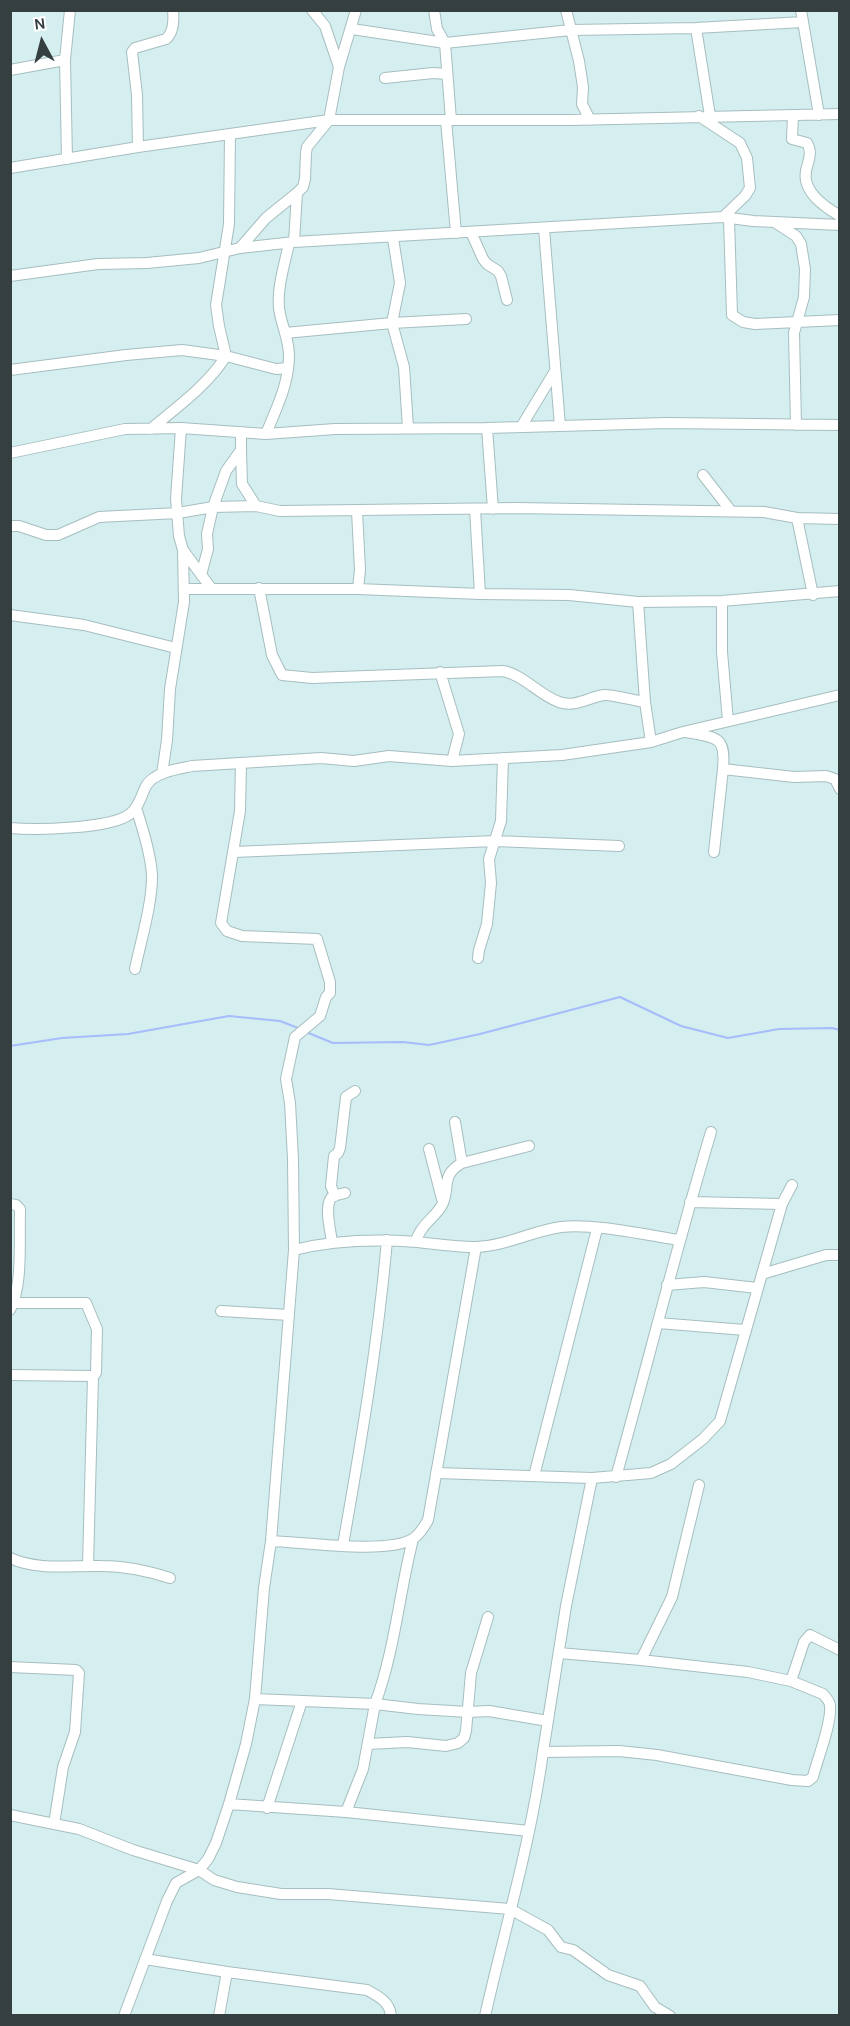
<!DOCTYPE html>
<html>
<head>
<meta charset="utf-8">
<style>
  body { margin:0 }
  #map { position:relative; width:850px; height:2026px; overflow:hidden; background:#d5eeef; font-family:Karla,sans-serif }
  canvas { display:block }
  .frame { position:absolute; inset:0; border:12px solid #353f40; pointer-events:none }
  .north { position:absolute; left:12px; top:12px; width:60px; height:60px; -webkit-text-stroke:4px #fff; paint-order:stroke; rotate:353deg; font-size:16px; font-weight:700; line-height:24px; text-align:center; color:#353f40 }
  .north::after { content:''; display:block; margin:auto; width:21px; height:27px; background:#353f40; clip-path:polygon(50% 0,100% 100%,50% 72%,0 100%) }
</style>
</head>
<body>
<div id="map">
<canvas width="850" height="2026"></canvas>
<div class="frame"></div>
<div class="north">N</div>
</div>
<script>
const context = document.querySelector('canvas').getContext('2d');
context.lineJoin = 'round';
function strokePath(path, color, width, dash) { context.strokeStyle = color; context.lineWidth = width; context.lineCap = dash ? 'butt' : 'round'; context.setLineDash(dash || []); context.stroke(path); }
strokePath(new Path2D(`
  M306 1032 333 1043 403 1042 429 1045 480 1034 620 997 681 1026 728 1038 779 1029 832 1028 840 1030
  M10 1046 62 1038 128 1034 229 1016 280 1021 298 1028`), '#a6bcfb', 2);
const minor = new Path2D(`
  M312 10 325 26 339 67
  M434 10 437 29 445 43 451 120
  M566 10 579 61 583 87 582 104 590 120
  M801 10 819 115
  M696 28 803 22
  M352 29 445 43 571 30 696 28 710 116
  M10 70 65 60
  M385 78 433 73 447 74
  M793 115 792 139 807 143C813 153 808 161 806 171 802 192 825 207 840 216
  M699 116 740 143 747 158 750 188 745 196 723 217
  M446 120 456 233
  M138 147 137 95 132 52 135 48 166 39C174 32 174 20 173 10
  M67 159 65 60 70 10
  M10 168 138 147 329 120H570L840 114
  M729 219 732 315 743 322 755 324 840 320
  M776 223 796 236 801 244 805 269 804 297 794 333 796 425
  M544 229 560 426
  M471 232 483 259 487 264 498 271 501 276 507 300
  M393 238 400 283 392 323 404 367 408 428
  M294 242 297 193 303 187 305 179 306 153 307 147 329 120 339 67 356 10
  M240 248 266 218 297 193
  M10 276 98 264 147 263 199 258 240 248 294 242 723 217 753 221 840 225
  M285 333 392 323 466 319
  M10 370 126 355 182 350 226 356 276 369 288 368
  M521 427 555 371
  M181 428 176 499 179 536 183 550 211 588
  M487 428 493 509
  M151 429C178 406 207 386 226 356L219 326 216 305 229 224 230 135
  M266 434C276 409 288 386 289 358 290 341 281 325 279 308 277 286 285 264 289 243
  M241 451 242 484 256 506
  M10 453 125 429 181 428 266 434 335 429 487 428 667 423 840 425
  M703 475 731 511
  M475 509 480 594
  M357 511 360 570 358 589
  M797 518 840 519
  M10 526H19L46 535H58L99 517 178 513 213 507 256 506 280 511 516 508 764 512 797 518 813 595
  M201 575 208 549 207 534 213 507 226 471 241 450V432
  M259 588 272 655 282 675 312 678 503 671C524 675 539 695 559 702 575 708 589 697 604 695 610 694 636 701 645 702
  M184 589H358L480 594 569 595 638 602 722 601 840 591
  M722 601V652L728 721
  M638 602 645 702 651 742
  M10 615 84 625 176 648
  M440 672 459 734 452 761
  M686 732C716 738 726 735 723 769L794 777 826 776 835 779 840 789
  M241 763 240 811 221 923 227 931 242 936 317 939 330 982V993L326 997 320 1016 295 1037 286 1079 290 1103 293 1159 294 1250
  M162 774 167 740 170 689 184 602 183 550
  M10 828C36 830 111 829 130 814 139 807 141 796 146 786 154 772 178 769 192 766L321 758 354 761 389 756 452 761 562 755 651 742 683 732 840 695
  M234 852 495 841 619 846
  M714 852 723 769
  M478 958 479 950 487 924 491 883 489 859 501 821 503 758
  M135 969C141 940 152 905 152 876 151 854 143 829 136 808
  M429 1149 442 1199
  M462 1163 529 1146
  M335 1196 331 1186 334 1156 338 1153 340 1148 346 1097 355 1091
  M690 1202 782 1204
  M10 1204 16 1205 20 1209V1214C19 1243 23 1285 10 1310
  M415 1242C417 1238 419 1233 422 1229 428 1220 438 1214 443 1203 450 1185 441 1175 462 1163L455 1122
  M332 1243C331 1231 324 1208 331 1198 334 1195 341 1194 345 1193
  M762 1274 826 1255H840
  M667 1285 704 1282 757 1288
  M221 1311 289 1315
  M658 1323 745 1330
  M10 1375 93 1376 96 1373 97 1329 86 1303H14
  M436 1473 592 1478 651 1473 671 1464 703 1439 720 1421 782 1204 792 1185
  M534 1476 597 1229
  M616 1477C648 1362 677 1246 711 1132
  M413 1539C399 1594 395 1650 375 1704L418 1709 468 1712 489 1711 548 1721
  M271 1541C302 1542 391 1555 414 1538 421 1533 424 1527 428 1520L476 1247
  M343 1545C361 1443 378 1343 387 1240
  M10 1558C38 1571 72 1565 102 1566 125 1566 148 1571 170 1578
  M88 1565 93 1376
  M641 1660 672 1597 699 1485
  M10 1667 76 1670 79 1673 75 1732 63 1767 54 1824
  M791 1681 804 1642 810 1635 840 1650
  M255 1699 375 1704 363 1769 346 1812
  M368 1744 407 1742 446 1746 458 1743 464 1738 466 1731 471 1673 488 1617
  M543 1752 566 1606 592 1478
  M229 1804 346 1812 529 1831
  M267 1808 302 1701
  M10 1815 79 1829 133 1850 199 1870 214 1880 237 1887 281 1894H328L510 1909 548 1930 561 1947 573 1950 608 1975 640 1986 655 2007 670 2016
  M145 1959 227 1972 367 1990C378 1996 390 2002 391 2016
  M124 2016 167 1901 176 1883 199 1870 208 1859 216 1843 229 1804 246 1744 255 1699 264 1588 271 1541 294 1250C334 1240 376 1239 417 1242 437 1244 457 1247 476 1247 506 1246 532 1231 561 1227 593 1223 646 1235 679 1240
  M219 2016 227 1972
  M485 2016C505 1928 531 1841 543 1752L619 1751 657 1755 792 1780 808 1781 813 1777C817 1760 832 1723 830 1706 830 1701 826 1698 823 1694L791 1681 748 1672 641 1660 559 1653`);
strokePath(minor, '#a6bebf', 12);
strokePath(minor, '#fff', 10);
</script>
</body>
</html>
